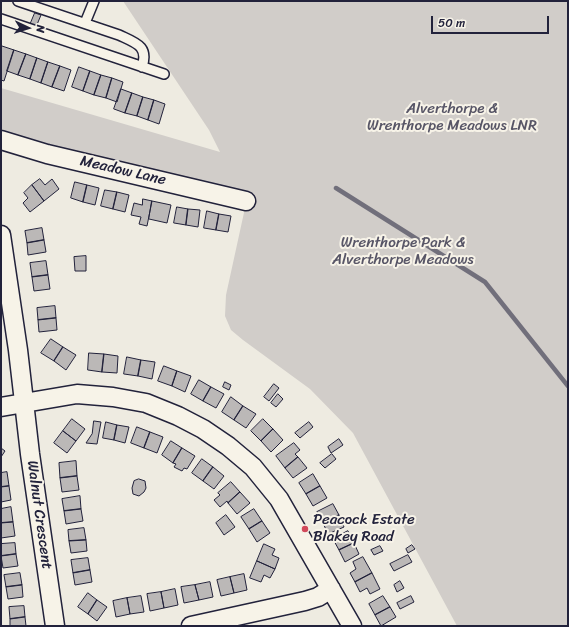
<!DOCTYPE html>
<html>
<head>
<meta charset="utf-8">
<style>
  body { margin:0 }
  #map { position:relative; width:569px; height:627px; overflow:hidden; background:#eeebe1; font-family:Sriracha,sans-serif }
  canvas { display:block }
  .frame { position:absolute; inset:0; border:2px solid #22223b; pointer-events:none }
  .north { position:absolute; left:8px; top:8px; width:40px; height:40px; -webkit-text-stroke:3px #f7f3e8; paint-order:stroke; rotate:94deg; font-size:11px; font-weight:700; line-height:16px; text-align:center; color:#22223b }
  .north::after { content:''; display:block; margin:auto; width:14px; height:18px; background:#22223b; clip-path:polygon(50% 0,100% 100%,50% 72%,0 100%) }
  .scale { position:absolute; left:431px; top:16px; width:118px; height:18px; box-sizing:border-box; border:2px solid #22223b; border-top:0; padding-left:5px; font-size:12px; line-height:14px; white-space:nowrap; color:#22223b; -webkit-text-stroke:3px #f7f3e8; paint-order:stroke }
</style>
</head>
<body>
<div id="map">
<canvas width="569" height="627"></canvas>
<div class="frame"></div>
<div class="north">N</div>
<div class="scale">50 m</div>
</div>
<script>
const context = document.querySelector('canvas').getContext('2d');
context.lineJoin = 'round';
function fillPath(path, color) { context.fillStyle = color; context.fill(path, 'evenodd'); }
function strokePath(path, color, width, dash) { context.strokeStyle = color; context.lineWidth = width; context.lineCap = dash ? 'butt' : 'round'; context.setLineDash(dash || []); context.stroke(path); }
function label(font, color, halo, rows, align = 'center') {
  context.font = font + ' Sriracha,sans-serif'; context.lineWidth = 4; context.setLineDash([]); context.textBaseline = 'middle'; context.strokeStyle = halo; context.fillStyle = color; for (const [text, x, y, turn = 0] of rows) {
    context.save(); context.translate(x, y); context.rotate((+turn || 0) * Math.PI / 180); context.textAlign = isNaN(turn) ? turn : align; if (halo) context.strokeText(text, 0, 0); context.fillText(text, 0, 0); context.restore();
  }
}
fillPath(new Path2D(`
  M123 1H568V626H457L353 433 310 389 243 340 231 330 225 316 226 295 245 208 51 164 1 150V88L220 152 209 130Z`), '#d1cdc9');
strokePath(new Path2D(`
  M336 188 485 282 568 386`), '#716f7b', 4.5);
const building = new Path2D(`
  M35 13 41 15 36 27 30 25Z
  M2 46 14 50 4 81 1 80V50Z
  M14 50 26 54 18 75 7 71Z
  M26 54 37 58 30 79 18 75Z
  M37 58 48 62 41 83 30 79Z
  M48 62 60 66 52 87 41 83Z
  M60 66 71 70 64 91 52 87Z
  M79 67 90 71 83 91 72 87Z
  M90 71 101 75 94 95 83 91Z
  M101 75 112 78 106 98 94 95Z
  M112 78 123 82 117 102 106 98Z
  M121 89 132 93 125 113 114 109Z
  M132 93 143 97 137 116 125 113Z
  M143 97 154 100 148 120 137 116Z
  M154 100 165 104 159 124 148 120Z
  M40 179 45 185 52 179 59 189 44 201 32 185Z
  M75 182 87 185 83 202 71 198Z
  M32 185 44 201 30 212 23 203 28 198 24 193Z
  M87 185 99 188 95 205 83 202Z
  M105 190 117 192 113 209 101 206Z
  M117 192 129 195 125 212 113 209Z
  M143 199 152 201 147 226 139 224 141 217 131 215 134 203 142 205Z
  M152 201 171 205 167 223 149 219Z
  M177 207 188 209 186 225 174 223Z
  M188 209 200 210 198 227 186 225Z
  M207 211 219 214 216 230 204 228Z
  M219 214 231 216 228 232 216 230Z
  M42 228 44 240 27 243 25 231Z
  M44 240 46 252 28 255 27 243Z
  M86 256V271H75L74 257Z
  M46 261 48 275 32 277 30 263Z
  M48 275 50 289 34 291 32 277Z
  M55 306 56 318 38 320 37 308Z
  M56 318 57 330 39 332 38 320Z
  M51 339 63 347 54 361 41 353Z
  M63 347 76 355 66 370 54 361Z
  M89 353 104 354 102 372 88 370Z
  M104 354 118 356 117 373 102 372Z
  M127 357 141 360 138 376 124 374Z
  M141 360 155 362 152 379 138 376Z
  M164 366 177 371 172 386 158 381Z
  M177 371 191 376 185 392 172 386Z
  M199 380 211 387 203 401 191 394Z
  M225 382 231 385 229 390 223 387Z
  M274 384 279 388 269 401 264 397Z
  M211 387 224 394 216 408 203 401Z
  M278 394 283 399 276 407 271 403Z
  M231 397 243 406 234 420 222 412Z
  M243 406 256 414 246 428 234 420Z
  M72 419 85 429 76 441 63 431Z
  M263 419 273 429 261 441 251 431Z
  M94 421 101 422 97 444 86 443 92 434Z
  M106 422 117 425 114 440 103 438Z
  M309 422 313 427 300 438 295 433Z
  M117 425 129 427 125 443 114 440Z
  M137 427 150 432 144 448 131 443Z
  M273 429 283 440 271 452 261 441Z
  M63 431 76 441 67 453 54 443Z
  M150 432 163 437 157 453 144 448Z
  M339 439 343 445 331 453 328 447Z
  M171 441 182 448 173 463 162 455Z
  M294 443 300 450 295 454 298 457 285 468 276 456Z
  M1 448 5 451 1 457Z
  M182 448 195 456 187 469 184 468 182 471 174 467 176 464 173 463Z
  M332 454 336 459 325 468 320 463Z
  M298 457 307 468 293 478 285 468Z
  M202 459 213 467 203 481 192 473Z
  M76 461 77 476 60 478 59 463Z
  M213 467 224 476 214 489 203 481Z
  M7 472 9 486 1 487V473Z
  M313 474 320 486 306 494 299 483Z
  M77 476 79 490 62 492 60 478Z
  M139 479 145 481 146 488 144 492 139 496 133 494 132 488 134 481Z
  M231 482 240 492 228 503 227 501 220 507 214 500 220 495 218 493Z
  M9 486 11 500 1 502V487Z
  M320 486 327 498 313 506 306 494Z
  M240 492 250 503 237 514 228 503Z
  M80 496 81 509 64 511 62 499Z
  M333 504 339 515 323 523 317 512Z
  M11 507 13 522 1 523V509Z
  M81 509 83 521 66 524 64 511Z
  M254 509 262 521 249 529 241 517Z
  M226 515 235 527 224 535 216 523Z
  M339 515 344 527 328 534 323 523Z
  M262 521 270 533 257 542 249 529Z
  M13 522 15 536 1 538V523Z
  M84 528 86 540 69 541 68 530Z
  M348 531 354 543 339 550 333 539Z
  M86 540 87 551 71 553 69 541Z
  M15 543 16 554 1 556V544Z
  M354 543 359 554 345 562 339 550Z
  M264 544 275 549 272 555 279 558 275 569 257 561Z
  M412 545 415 549 408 553 406 549Z
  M380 546 383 551 374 555 371 550Z
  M16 554 18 566 3 568 1 556Z
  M408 555 412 562 394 571 390 564Z
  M363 557 372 573 355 582 350 573 356 569 353 562Z
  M88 558 90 570 73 573 71 560Z
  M257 561 275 569 270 578 264 575 261 582 250 578Z
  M90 570 92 582 75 585 73 573Z
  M20 573 22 585 6 587 4 575Z
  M372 573 380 589 370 594 367 588 360 592 355 582Z
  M244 574 247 590 234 593 230 577Z
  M230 577 234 593 221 596 217 580Z
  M400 581 404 588 397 592 394 585Z
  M210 582 213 597 199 600 195 585Z
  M22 585 23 597 8 599 6 587Z
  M195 585 199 600 184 603 181 587Z
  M175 589 178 605 164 608 161 592Z
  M161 592 164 608 150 611 147 594Z
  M88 593 97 600 88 614 78 607Z
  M141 596 144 612 130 614 127 598Z
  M383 596 390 607 375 615 369 604Z
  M411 596 414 602 400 609 397 603Z
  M127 598 130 614 116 617 113 601Z
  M97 600 107 607 97 621 88 614Z
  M24 606 25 617 10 619 9 607Z
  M390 607 396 617 381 626 375 615Z
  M25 617 26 626H10V619Z`);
fillPath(building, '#bbb8b7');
strokePath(building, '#22223b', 1);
const service = new Path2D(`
  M18 1 119 35C136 43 149 46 142 67
  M1 19 164 74
  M85 23 94 1`);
const minor = new Path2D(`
  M1 140 47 154 246 201
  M1 235 18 350 30 454 55 626
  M1 407 77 394 113 397 146 403 178 416 203 429 228 446 253 467 279 499 352 626
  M191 626 305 601 318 597 331 589`);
strokePath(service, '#22223b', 12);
strokePath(minor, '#22223b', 21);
strokePath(service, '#f7f3e8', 9);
strokePath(minor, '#f7f3e8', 18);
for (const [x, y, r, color] of [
  [305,529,4,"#d1495b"]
]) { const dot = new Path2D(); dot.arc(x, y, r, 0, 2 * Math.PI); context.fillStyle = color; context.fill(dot); strokePath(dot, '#f7f3e8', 1.5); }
label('15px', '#575566', '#f7f3e8', [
  ["Alverthorpe &",452,109],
  ["Wrenthorpe Meadows LNR",452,126],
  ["Wrenthorpe Park &",403,243],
  ["Alverthorpe Meadows",403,260]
]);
label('15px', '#22223b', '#f7f3e8', [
  ["Meadow Lane",123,171,13],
  ["Walnut Crescent",39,515,82]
]);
label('15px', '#22223b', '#f7f3e8', [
  ["Peacock Estate",313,520],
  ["Blakey Road",313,537]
], 'left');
</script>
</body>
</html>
